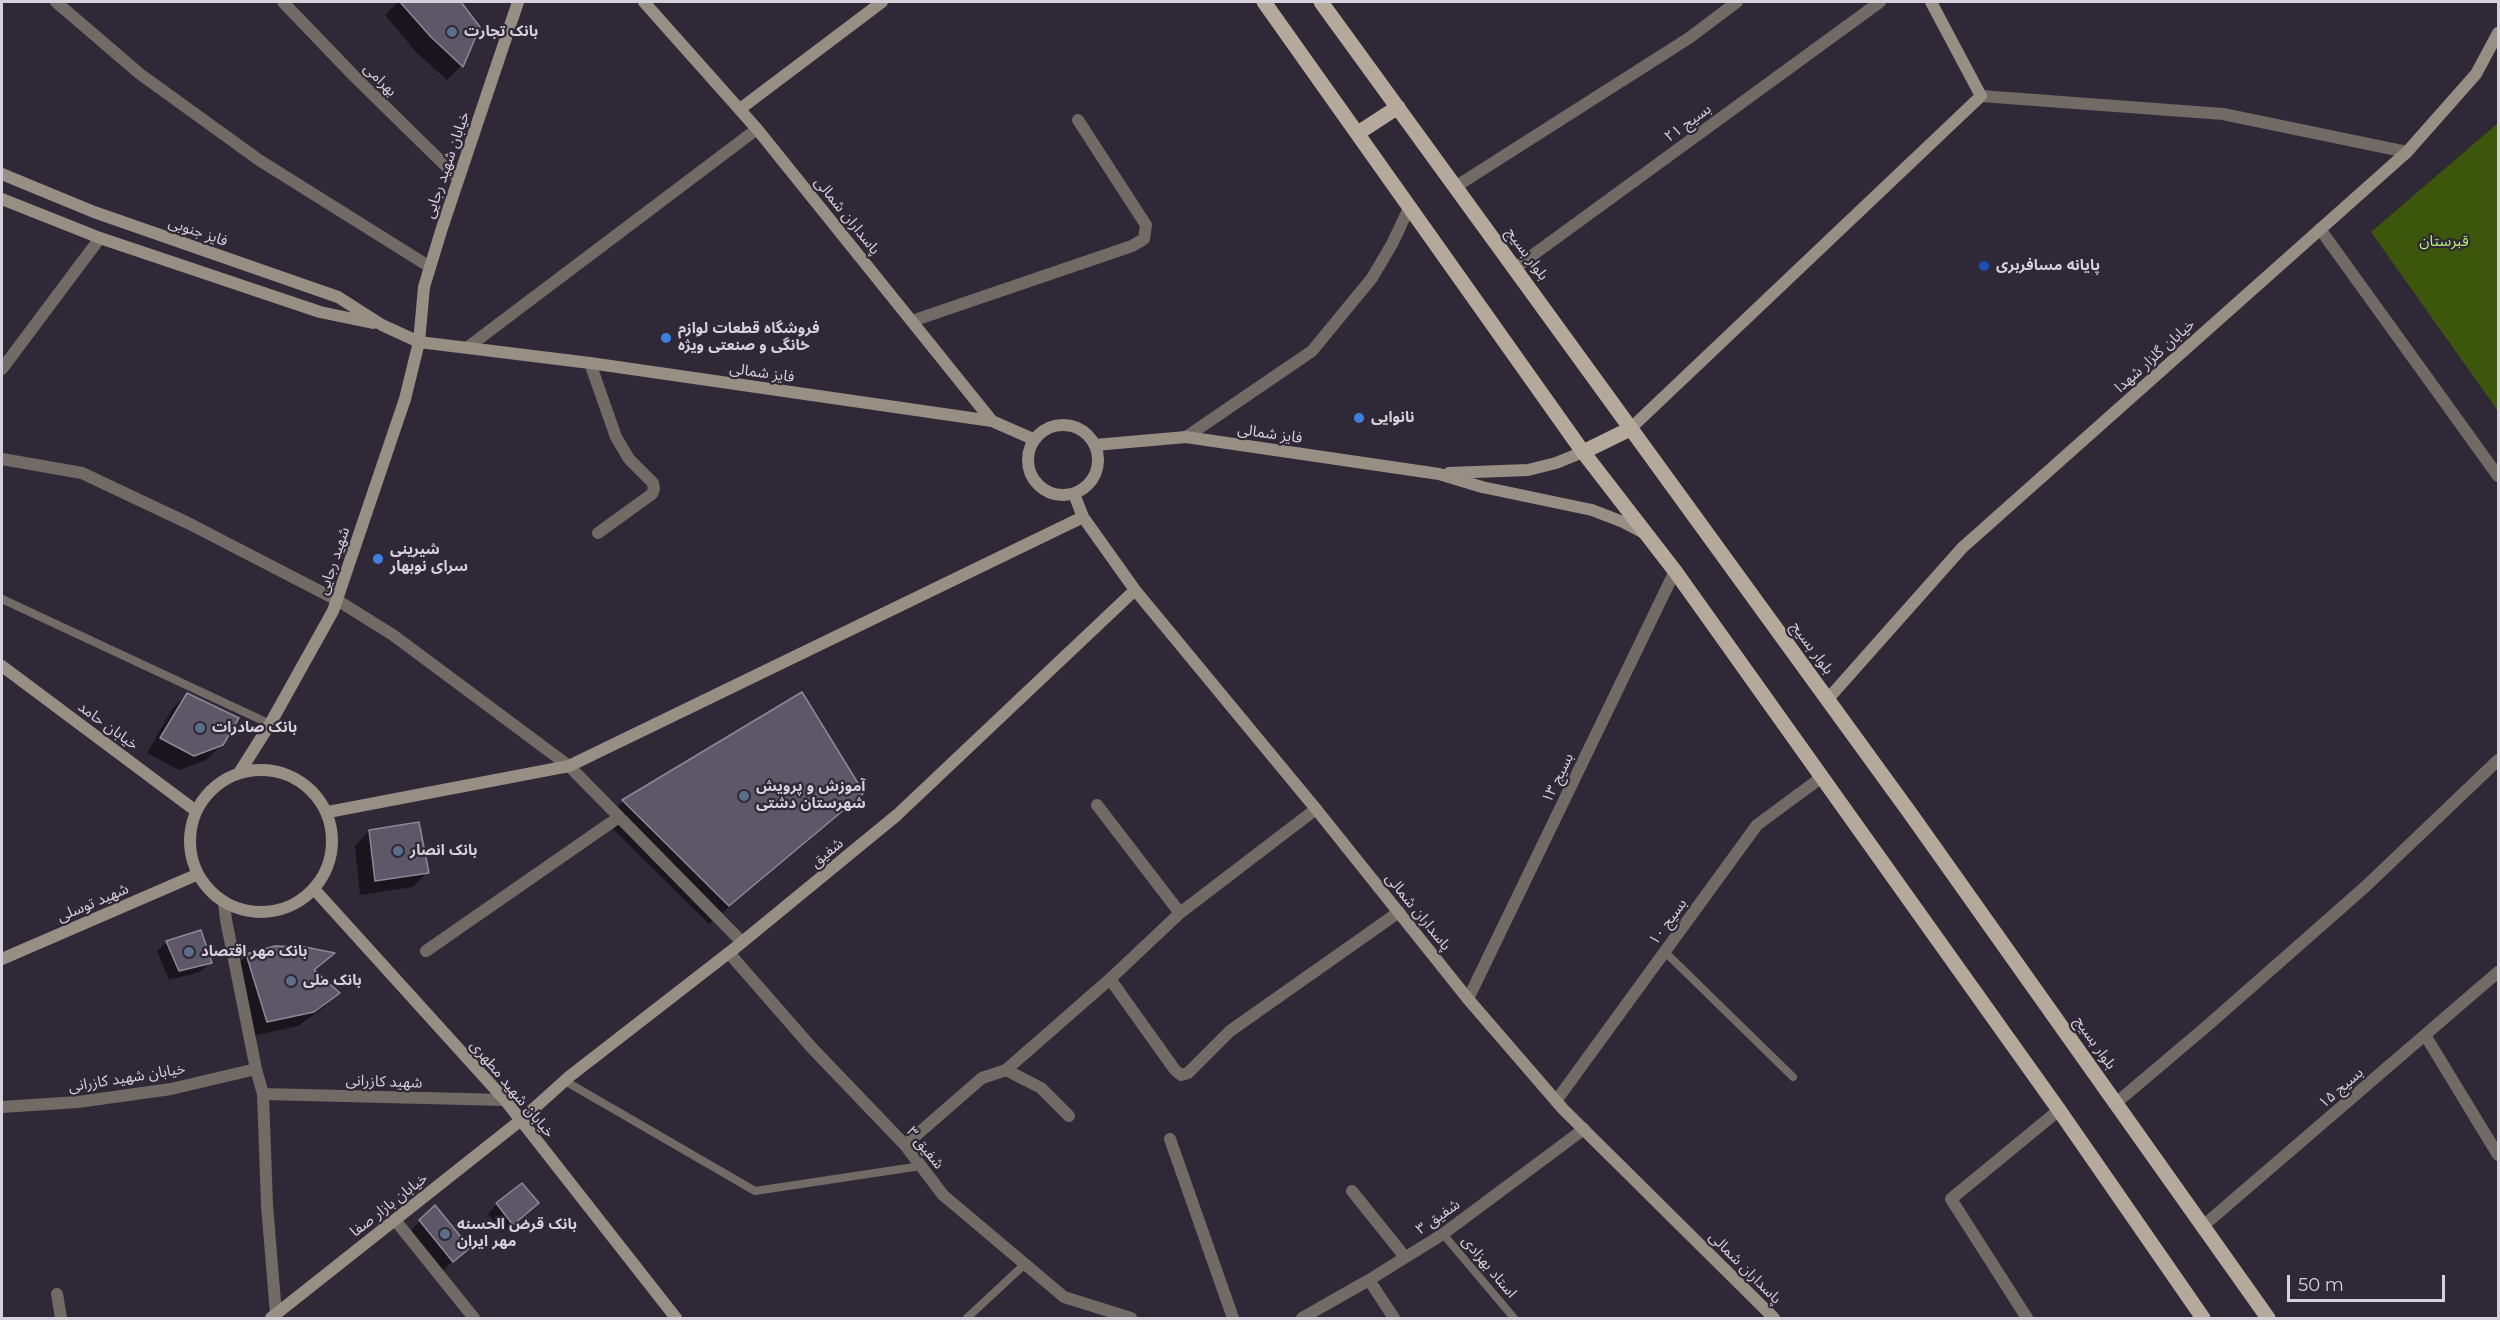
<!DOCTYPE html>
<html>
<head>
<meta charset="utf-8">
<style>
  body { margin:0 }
  #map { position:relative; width:2500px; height:1320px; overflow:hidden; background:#2f2937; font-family:Montserrat,sans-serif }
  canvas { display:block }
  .frame { position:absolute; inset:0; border:3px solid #d5d1db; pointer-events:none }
  .scale { position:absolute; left:2287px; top:1275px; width:158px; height:27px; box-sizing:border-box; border:3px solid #d5d1db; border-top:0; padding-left:8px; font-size:18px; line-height:21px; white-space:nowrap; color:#d5d1db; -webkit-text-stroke:4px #2f2937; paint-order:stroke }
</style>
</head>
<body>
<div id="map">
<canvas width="2500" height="1320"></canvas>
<div class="frame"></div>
<div class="scale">50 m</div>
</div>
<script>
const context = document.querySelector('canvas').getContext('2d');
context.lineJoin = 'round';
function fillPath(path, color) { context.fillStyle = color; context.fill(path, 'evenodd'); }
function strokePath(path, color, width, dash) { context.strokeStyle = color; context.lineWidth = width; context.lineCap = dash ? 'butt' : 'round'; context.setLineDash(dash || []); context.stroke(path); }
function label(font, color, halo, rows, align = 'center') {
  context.font = font + ' Montserrat,"Noto Sans Arabic",sans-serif'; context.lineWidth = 4.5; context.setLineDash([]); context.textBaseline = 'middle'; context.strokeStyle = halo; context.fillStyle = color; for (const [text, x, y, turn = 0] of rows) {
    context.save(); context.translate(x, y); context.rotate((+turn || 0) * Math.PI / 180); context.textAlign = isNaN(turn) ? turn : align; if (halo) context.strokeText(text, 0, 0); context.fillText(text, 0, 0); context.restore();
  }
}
fillPath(new Path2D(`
  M2498 123V411L2371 232Z`), '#3c570b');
fillPath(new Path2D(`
  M398 2H459L479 27 461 66 447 80 416 52 385 15Z
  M187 694 222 745 206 760 179 770 147 753 172 709Z
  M862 792 842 812 709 924 604 820 623 801Z
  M369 831 427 872 413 887 360 895 355 846Z
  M167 942 210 963 200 972 169 980 157 951Z
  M332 954 314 971 337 993 323 1008 298 1026 252 1036 232 970 247 955Z
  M497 1204 528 1213 502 1233 488 1214Z
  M420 1221 468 1248 443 1270 411 1231Z`), '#0007');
const building = new Path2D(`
  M400 2H461L480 27 463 67 431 37Z
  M802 692 864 793 729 906 622 800Z
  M187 693 239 718 223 745 194 756 160 738Z
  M419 822 429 873 375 881 369 830Z
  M201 930 212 963 179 971 166 941Z
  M275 946 305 947 335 953 314 970 340 993 314 1012 267 1022 246 954Z
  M522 1183 539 1203 513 1225 496 1203Z
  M435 1205 470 1248 453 1262 419 1220Z`);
fillPath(building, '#5e5767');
strokePath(building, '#8e8798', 1.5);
strokePath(new Path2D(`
  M2 599 270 724
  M1665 952 1793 1077
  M565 1081 755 1191 921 1166
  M1443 1234 1514 1318
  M967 1318 1025 1264`), '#706b64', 8);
strokePath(new Path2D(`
  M56 2 140 74 259 160 430 267
  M283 2 355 77 458 178
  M1981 96 2223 114 2407 152
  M1455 187 1689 38 1737 2
  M2320 229 2498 476
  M1515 268 1880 2
  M912 321 1132 246 1144 239 1146 225 1078 120
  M468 347 757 129
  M590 363 616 437 629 459 653 483 654 489 652 494 598 533
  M2 369 100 238
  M1186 437 1312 351 1372 278 1392 244 1410 206
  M2 459 82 473 190 524 337 600 393 635 569 766 742 942
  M1097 805 1180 913
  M224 902 226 920 256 1069 263 1094 267 1205 276 1314
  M426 951 619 817
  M729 953 812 1048 905 1145 943 1195 1064 1297 1131 1318
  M1110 979 1175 1070 1181 1075 1188 1073 1230 1031 1399 912
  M1468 999 1675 571
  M2425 1035 2498 1155
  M1006 1070 1041 1088 1069 1116
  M263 1094 505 1100
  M1556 1101 1757 825 1822 777
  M2116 1103 2207 1026 2365 887 2498 760
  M2 1107 78 1102 171 1089 256 1069
  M1170 1139 1233 1318
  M905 1145 982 1078 1006 1070 1110 979 1180 913 1316 809
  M1352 1191 1405 1257
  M395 1220 474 1318
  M2203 1226 2498 972
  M1369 1280 1394 1318
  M57 1294 61 1318
  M1302 1318 1369 1280 1443 1234 1584 1129
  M2027 1318 1951 1199 2059 1110`), '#706b64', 12);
strokePath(new Path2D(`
  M644 2 757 129 992 421 1033 439
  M740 109 882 2
  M2 174 94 212 338 297 382 325 419 342 590 363 992 421
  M2 199 100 238 320 312 373 323
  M1028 460a35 35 0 1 1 70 0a35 35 0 1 1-70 0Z
  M1630 429 1981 96 1931 2
  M1095 445 1186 437 1439 474 1482 487 1592 510 1623 522 1644 533
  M1449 473 1528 470 1556 463 1583 452
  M1074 494 1083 517 1135 590 1316 809 1468 999 1563 1109 1774 1318
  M2 666 196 811
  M1827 700 1962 548 2407 152 2476 74 2498 33
  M190 841a71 71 0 1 1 142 0a71 71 0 1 1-142 0Z
  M239 773 270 724 333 611 405 399 419 342 424 287 442 228 518 2
  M328 812 569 766 1083 517
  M314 889 505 1100 676 1318
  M2 959 196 875
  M271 1318 521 1120 570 1076 735 948 897 815 1135 590`), '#978e84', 12);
strokePath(new Path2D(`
  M1264 2 1583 452 1675 571 2059 1110 2203 1318
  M1321 2 1910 813 2268 1318
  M1358 133 1398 107
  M1583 452 1630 429`), '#b5a99c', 15);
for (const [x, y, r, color] of [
  [452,32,6,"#5c6f8a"],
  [1984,266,6,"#1a4fb4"],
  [666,338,6,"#3f7fe0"],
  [1359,418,6,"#3f7fe0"],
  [378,559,6,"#3f7fe0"],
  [200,728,6,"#5c6f8a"],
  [744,796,6,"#5c6f8a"],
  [398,851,6,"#5c6f8a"],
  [189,952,6,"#5c6f8a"],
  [291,981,6,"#5c6f8a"],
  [445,1234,6,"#5c6f8a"]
]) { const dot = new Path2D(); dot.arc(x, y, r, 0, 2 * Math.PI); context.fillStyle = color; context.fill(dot); strokePath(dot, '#2f2937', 2); }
label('bold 15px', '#d5d1db', '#2f2937', [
  ["بانک تجارت",464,32],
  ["پایانه مسافربری",1996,266],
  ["فروشگاه قطعات لوازم",678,329],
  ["خانگی و صنعتی ویژه",678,346],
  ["نانوایی",1371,418],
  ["شیرینی",390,550],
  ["سرای نوبهار",390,567],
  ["بانک صادرات",212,728],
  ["آموزش و پرویش",756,787],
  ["شهرستان دشتی",756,804],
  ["بانک انصار",410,851],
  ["بانک مهر اقتصاد",201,952],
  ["بانک ملی",303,981],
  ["بانک قرض الحسنه",457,1225],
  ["مهر ایران",457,1242]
], 'left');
label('15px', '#d5d1db', '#2f2937', [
  ["بهرامی",380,80,45],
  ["بسیج ۲۱",1688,123,-36],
  ["خیابان شهید رجایی",447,165,-71],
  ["پاسداران شمالی",847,216,51],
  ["فایز جنوبی",198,232,19],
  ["بلوار بسیج",1527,254,54],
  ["خیابان گلزار شهدا",2155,356,-42],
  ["فایز شمالی",762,373,8],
  ["فایز شمالی",1270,434,8],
  ["شهید رجایی",334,561,-71],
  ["بلوار بسیج",1812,648,54],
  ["خیابان حامد",108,726,36],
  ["بسیج ۱۳",1558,778,-64],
  ["شفیق",827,853,-39],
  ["شهید توسلی",93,903,-23],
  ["پاسداران شمالی",1418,912,51],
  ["بسیج ۱۰",1668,922,-54],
  ["بلوار بسیج",2095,1043,55],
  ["خیابان شهید کازرانی",127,1078,-9],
  ["شهید کازرانی",384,1082,2],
  ["بسیج ۱۵",2341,1088,-41],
  ["خیابان شهید مطهری",512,1089,50],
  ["شفیق ۳",925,1148,51],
  ["خیابان بازار صفا",389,1205,-38],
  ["شفیق ۳",1438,1217,-35],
  ["استاد بهزادی",1489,1267,50],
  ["پاسداران شمالی",1745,1268,45]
]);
label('15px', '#bbed74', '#2f2937', [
  ["قبرستان",2444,242]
]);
</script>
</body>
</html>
